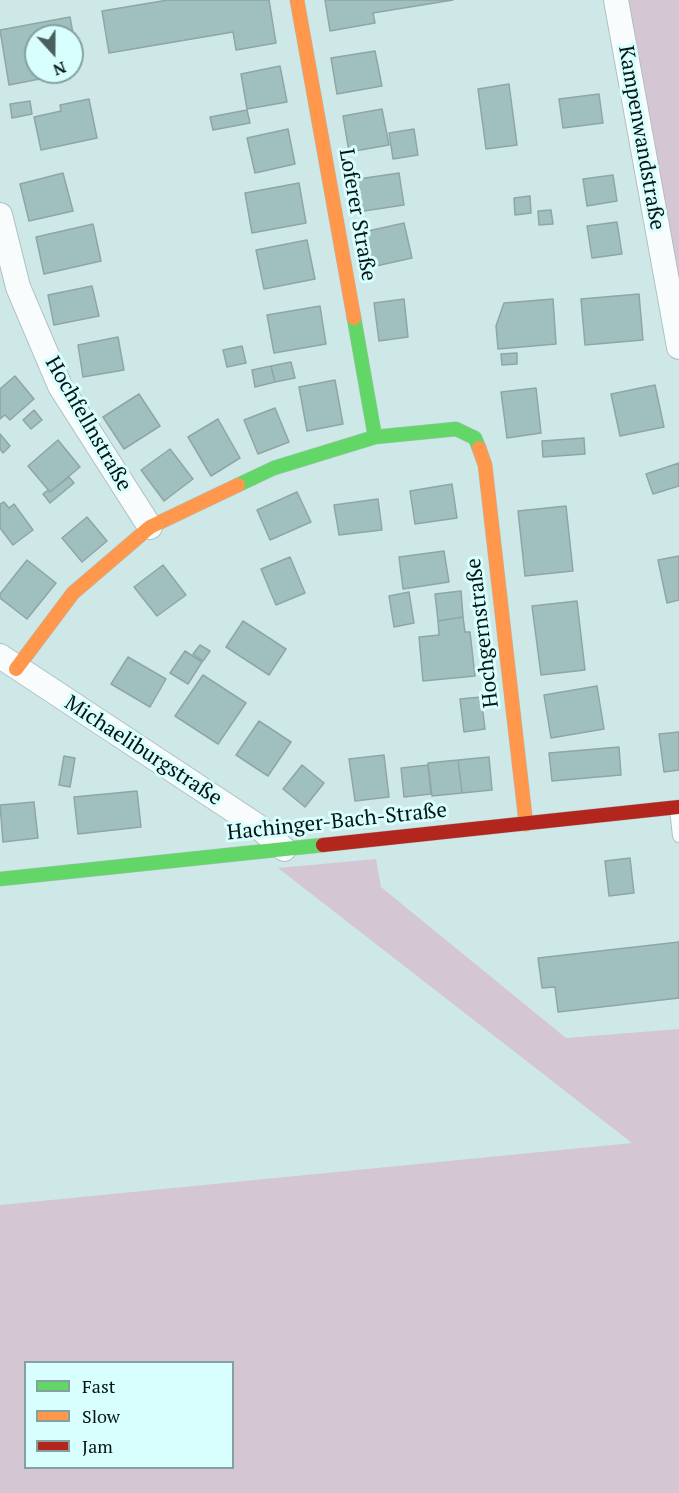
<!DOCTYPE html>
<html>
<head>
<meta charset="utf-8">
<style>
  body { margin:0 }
  #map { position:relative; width:679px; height:1493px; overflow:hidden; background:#cee8e8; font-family:"PT Serif",serif }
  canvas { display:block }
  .legend { position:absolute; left:24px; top:1361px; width:210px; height:108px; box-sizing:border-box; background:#d8fefe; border:2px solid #83a1a1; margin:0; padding:8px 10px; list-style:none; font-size:18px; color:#041515 }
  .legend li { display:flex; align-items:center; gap:12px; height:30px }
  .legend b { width:30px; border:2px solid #83a1a1 }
  .north { position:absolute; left:24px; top:24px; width:60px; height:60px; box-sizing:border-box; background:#d8fefe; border:2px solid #83a1a1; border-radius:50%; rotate:159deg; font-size:16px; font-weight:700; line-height:24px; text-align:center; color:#041515 }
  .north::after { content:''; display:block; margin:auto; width:21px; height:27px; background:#4b5f5f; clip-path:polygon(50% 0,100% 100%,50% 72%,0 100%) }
</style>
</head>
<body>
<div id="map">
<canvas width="679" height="1493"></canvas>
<ul class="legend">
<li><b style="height:8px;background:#63d668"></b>Fast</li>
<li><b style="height:8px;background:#ff974d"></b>Slow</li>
<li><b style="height:8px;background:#b3261e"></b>Jam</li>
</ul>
<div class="north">N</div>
</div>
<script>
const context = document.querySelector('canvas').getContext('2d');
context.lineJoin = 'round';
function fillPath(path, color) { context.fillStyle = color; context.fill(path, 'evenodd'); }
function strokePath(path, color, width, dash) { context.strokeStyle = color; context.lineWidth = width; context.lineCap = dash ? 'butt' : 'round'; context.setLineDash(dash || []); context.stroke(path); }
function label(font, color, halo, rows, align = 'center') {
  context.font = font + ' "PT Serif",serif'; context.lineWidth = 6; context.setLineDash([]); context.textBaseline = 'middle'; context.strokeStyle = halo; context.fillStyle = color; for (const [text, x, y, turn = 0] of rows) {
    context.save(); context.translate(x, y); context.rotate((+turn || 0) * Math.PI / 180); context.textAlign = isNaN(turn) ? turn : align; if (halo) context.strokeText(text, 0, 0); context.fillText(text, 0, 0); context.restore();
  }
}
fillPath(new Path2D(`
  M628 0H679V296Z
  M376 859 381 887 566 1038 679 1029V1493H0V1205L632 1143 278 868ZM232 1362V1468H26V1362Z`), '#d5c6d3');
const building = new Path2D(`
  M168 0H269L276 43 236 50 233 32 109 53 102 11Z
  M325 0H453L373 13 375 23 330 31Z
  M70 17 77 56 72 57V36H36V72H44L45 78 9 85 0 30Z
  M375 51 382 86 337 94 331 58Z
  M280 66 287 102 247 109 241 74Z
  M509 84 517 145 486 149 478 89Z
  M599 94 603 123 563 128 559 99Z
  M89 99 97 138 41 150 34 117 61 111 60 105Z
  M30 101 32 114 12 118 10 104Z
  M382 109 389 145 349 152 343 116Z
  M247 110 250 123 213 130 210 117Z
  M288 129 295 164 255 173 247 138Z
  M414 129 418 155 393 159 389 133Z
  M63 173 73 211 29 221 20 184Z
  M399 173 404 205 357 212 352 180Z
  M613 175 617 201 587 206 583 179Z
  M299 183 306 223 252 233 245 193Z
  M530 196 531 213 515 215 514 198Z
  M551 210 553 224 539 225 538 211Z
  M617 222 622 254 592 258 587 226Z
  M404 223 412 258 367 268 359 233Z
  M93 224 101 261 44 274 36 237Z
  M307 240 315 279 264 289 256 250Z
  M92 286 99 316 54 325 48 295Z
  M639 294 643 340 585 345 581 299Z
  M404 299 408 337 379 341 374 303Z
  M553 299 556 344 498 349 496 326 504 303Z
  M320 306 326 344 274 353 267 315Z
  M118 337 124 370 83 377 78 345Z
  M242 346 246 363 227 367 223 350Z
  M517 353V364L502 365 501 354Z
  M291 362 295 378 275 382 271 366Z
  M271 366 275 382 255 387 252 370Z
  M15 376 34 399 10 420 5 415 0 419V389Z
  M335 380 343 424 307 431 299 387Z
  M655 385 664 427 620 436 611 394Z
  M536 388 541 433 507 438 501 392Z
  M139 394 160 426 124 449 103 417Z
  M275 408 289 442 258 454 244 420Z
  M34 410 42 420 31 429 23 420Z
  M218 419 240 458 211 476 188 437Z
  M0 434 10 446 3 453 0 449Z
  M584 438 585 454 543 457 542 441Z
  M58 440 80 467 50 492 28 466Z
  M170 449 193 479 164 501 141 470Z
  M679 463V486L653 494 646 474Z
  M69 477 74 483 50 503 43 494 48 490 50 492Z
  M452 484 457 518 415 524 410 491Z
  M297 492 311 522 270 540 257 510Z
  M378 499 382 530 339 535 334 505Z
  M4 502 9 508 14 504 33 530 13 545 0 528V504Z
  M566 506 573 571 525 576 518 511Z
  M87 517 107 541 82 562 62 538Z
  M444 551 449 582 403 589 399 557Z
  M679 556V600L667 603 658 560Z
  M290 557 305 593 276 605 261 569Z
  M27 560 56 583 27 619 0 598V594Z
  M163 565 186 595 157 616 134 587Z
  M461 591 463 617 438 621 435 594Z
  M409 592 414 623 394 627 389 596Z
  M577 601 585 670 541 675 532 606Z
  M463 617 465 632H470L475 676 423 681 419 637 439 635 438 621Z
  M243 621 286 649 269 675 226 647Z
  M200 645 210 651 203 661 193 654Z
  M185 651 202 662 188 684 170 673Z
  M128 657 166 679 150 707 111 684Z
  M203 675 246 703 218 744 175 716Z
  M597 686 604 729 551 738 544 695Z
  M481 697 485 729 464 732 460 699Z
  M259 721 291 742 268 776 236 755Z
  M679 732V770L664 772 659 734Z
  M619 747 621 775 552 781 549 753Z
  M384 755 389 797 355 801 349 759Z
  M64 756 75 758 70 787 59 785Z
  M489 757 492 790 462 793 458 760Z
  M458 760 462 793 432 796 428 763Z
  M302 765 324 783 305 807 283 789Z
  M428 765 431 794 404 797 401 768Z
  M137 791 141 827 78 834 74 797Z
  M34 802 38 838 3 842 0 805Z
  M630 858 634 893 609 896 605 861Z
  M679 942V998L558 1012 555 987 542 988 538 958Z`);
fillPath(building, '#a0bfbf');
strokePath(building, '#90a5a5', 1.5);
const lane = new Path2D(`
  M676 809 679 836`);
const street = new Path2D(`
  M616 0 679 347
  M0 215 18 287 60 386 150 527
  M0 656 256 825 284 849`);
const fast = new Path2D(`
  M354 318 375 437
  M238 485 274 468 375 437 456 429 475 438 479 448
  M0 879 323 845`);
const slow = new Path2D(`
  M297 0 354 318
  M479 448 485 465 526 824
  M16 669 73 593 150 527 238 485`);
const jam = new Path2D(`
  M323 845 679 807`);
strokePath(lane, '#acc1c1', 14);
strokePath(street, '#acc1c1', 26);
strokePath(fast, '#acc1c1', 15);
strokePath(slow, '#acc1c1', 15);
strokePath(jam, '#acc1c1', 15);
strokePath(lane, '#f8fcfc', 12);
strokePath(street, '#f8fcfc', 24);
strokePath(fast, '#63d668', 14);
strokePath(slow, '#ff974d', 14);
strokePath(jam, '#b3261e', 14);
label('21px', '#041515', '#d8fefe', [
  ["Kampenwandstraße",641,138,80],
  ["Loferer Straße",357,215,80],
  ["Hochfellnstraße",88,424,60],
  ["Hochgernstraße",483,633,-97],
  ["Michaeliburgstraße",143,751,33],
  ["Hachinger-Bach-Straße",337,822,-6]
]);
</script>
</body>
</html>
